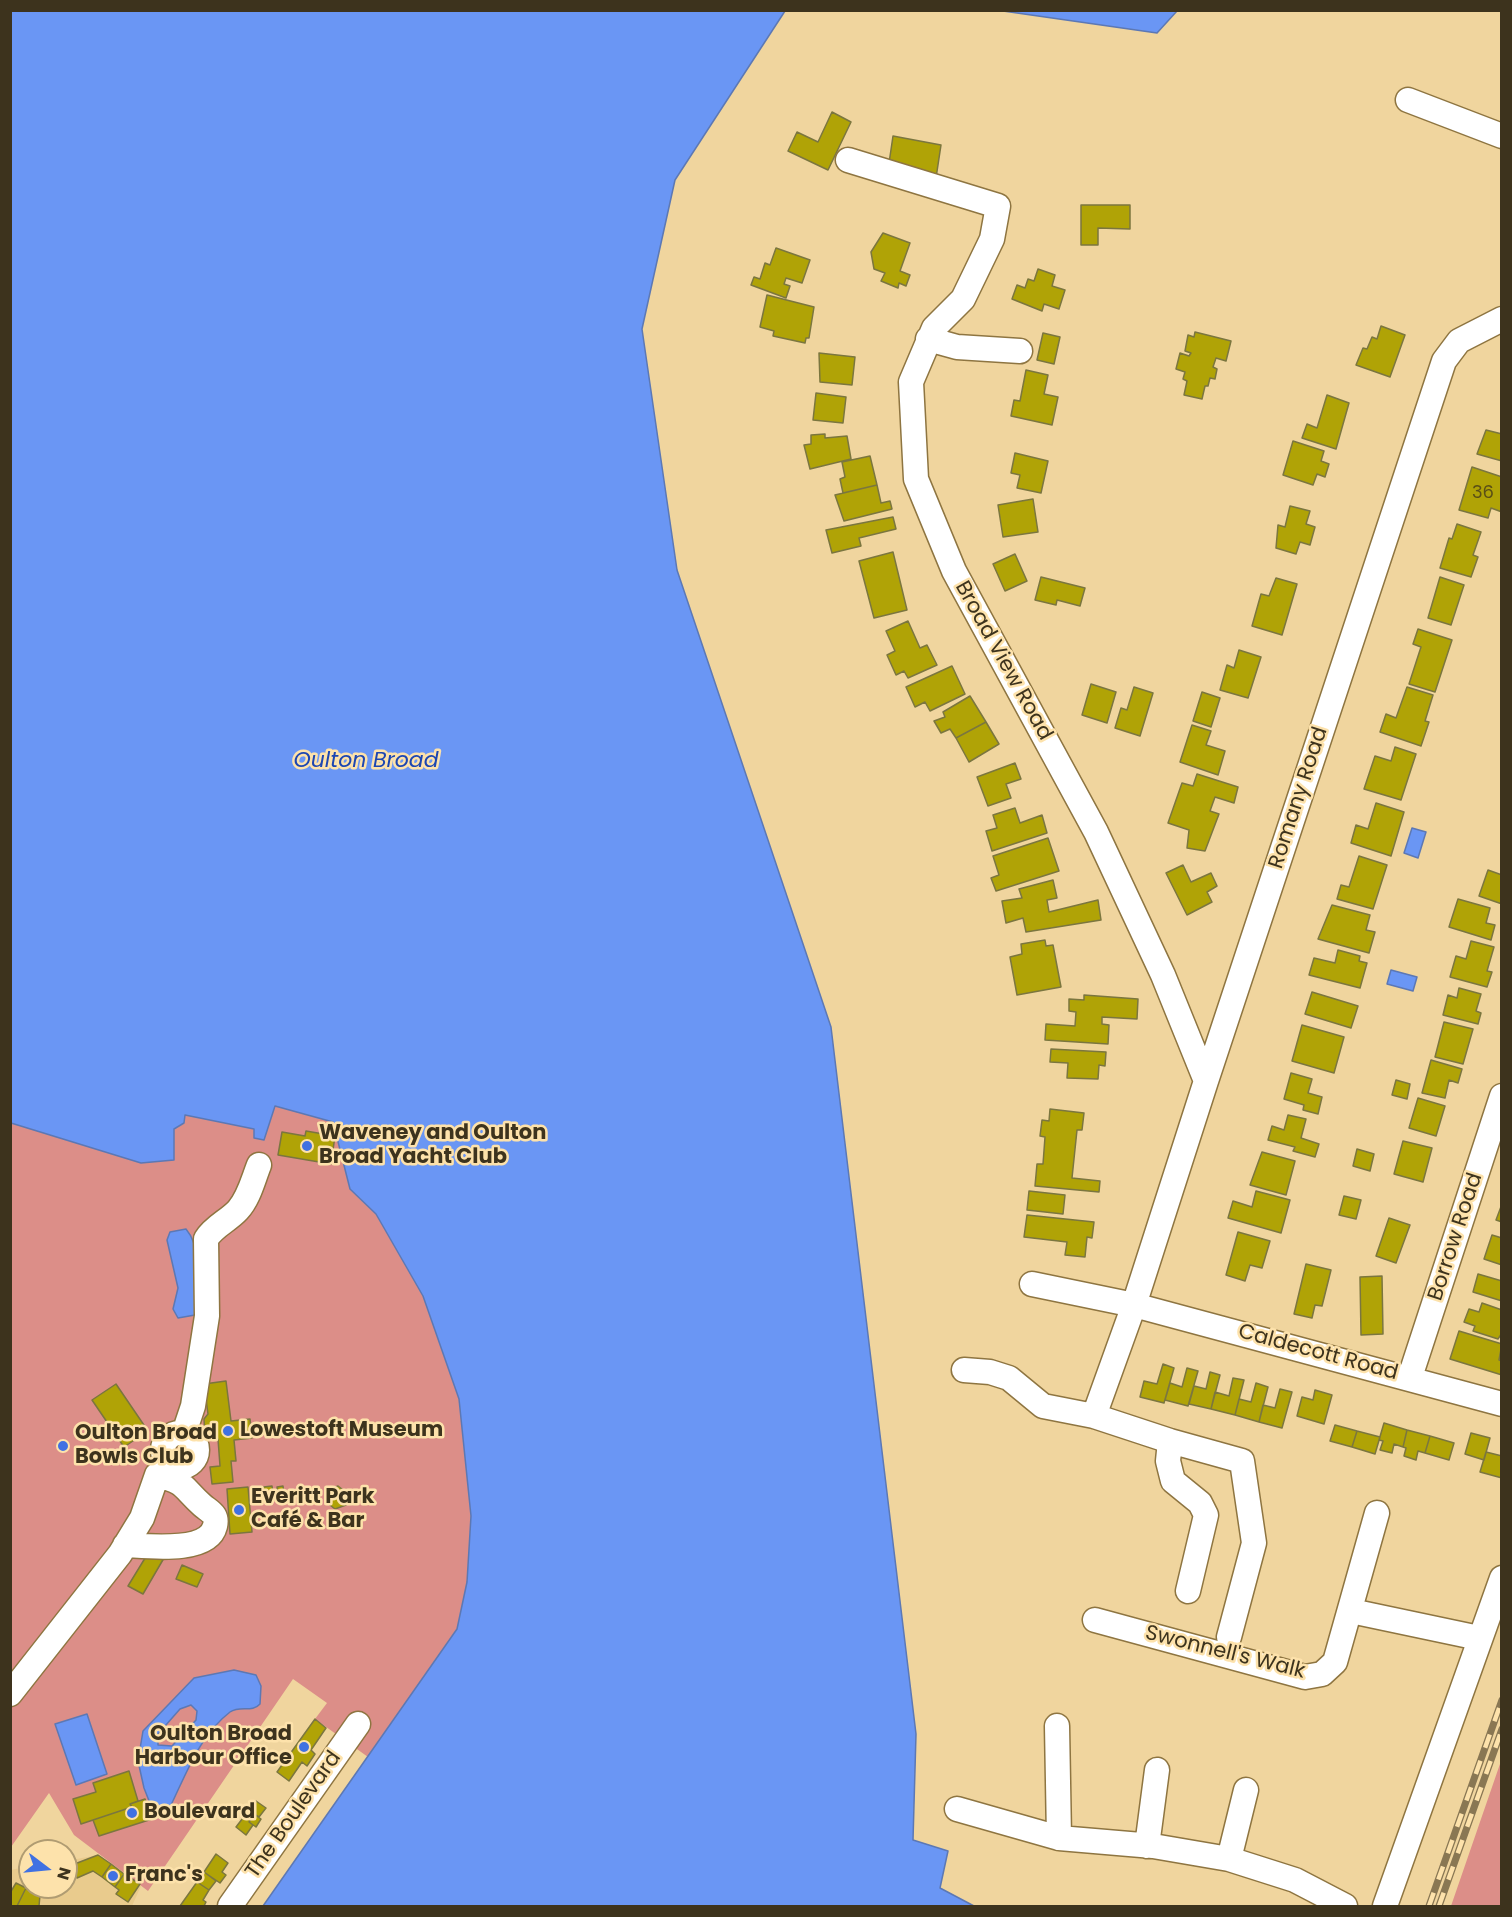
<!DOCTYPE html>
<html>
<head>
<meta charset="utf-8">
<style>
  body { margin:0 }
  #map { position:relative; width:1512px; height:1917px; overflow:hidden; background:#f0d59e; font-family:Poppins,sans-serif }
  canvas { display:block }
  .frame { position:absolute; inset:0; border:12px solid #3d331d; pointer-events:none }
  .north { position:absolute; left:18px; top:1839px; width:60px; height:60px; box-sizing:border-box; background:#fde2ab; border:2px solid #b09c72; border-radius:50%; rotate:106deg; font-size:16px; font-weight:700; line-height:24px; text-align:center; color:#3d331d }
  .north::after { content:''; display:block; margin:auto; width:21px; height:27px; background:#4071e2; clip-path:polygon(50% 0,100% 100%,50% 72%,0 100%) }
</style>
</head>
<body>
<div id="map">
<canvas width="1512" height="1917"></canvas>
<div class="frame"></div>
<div class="north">N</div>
</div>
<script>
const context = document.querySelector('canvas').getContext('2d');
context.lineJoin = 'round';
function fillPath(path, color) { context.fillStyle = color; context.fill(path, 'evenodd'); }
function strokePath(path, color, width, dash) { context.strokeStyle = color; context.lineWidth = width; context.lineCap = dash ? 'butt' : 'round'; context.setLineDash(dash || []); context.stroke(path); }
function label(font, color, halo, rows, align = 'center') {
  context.font = font + ' Poppins,sans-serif'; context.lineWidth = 5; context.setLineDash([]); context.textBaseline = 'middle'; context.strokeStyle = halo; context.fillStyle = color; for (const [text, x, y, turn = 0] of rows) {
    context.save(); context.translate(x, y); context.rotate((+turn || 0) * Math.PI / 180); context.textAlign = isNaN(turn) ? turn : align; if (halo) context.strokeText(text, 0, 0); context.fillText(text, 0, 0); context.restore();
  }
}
fillPath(new Path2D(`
  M98 1855 141 1886 132 1906H11V1870L30 1866V1887H66V1861Z`), '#e9cb8d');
fillPath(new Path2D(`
  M275 1106 333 1122 350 1189 376 1214 423 1296 459 1399 471 1516 467 1582 457 1629 368 1757 315 1719 327 1703 293 1679 148 1891 74 1835 49 1793 11 1847V1123L141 1163 174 1129 184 1123 185 1115 255 1129 264 1139Z
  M1501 1761V1906H1451Z`), '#dc8e88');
const water = new Path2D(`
  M10 11H785L675 180 642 329 677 570 831 1027 916 1734 913 1840 948 1851 940 1888 974 1906H263L457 1629 467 1582 471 1516 459 1399 423 1296 376 1214 350 1189 333 1122 275 1106 264 1140 254 1138V1129L185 1115 184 1123 174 1129V1160L141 1163 11 1123Z
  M1003 11 1177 10V11L1157 33Z
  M1412 828 1426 832 1418 858 1404 853Z
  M1391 970 1417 977 1413 991 1387 984Z
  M186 1229C204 1250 196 1289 195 1315L178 1318 173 1309 178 1288 167 1240 170 1232Z
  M234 1670 256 1675 261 1686 260 1704C252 1713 240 1705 230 1712 200 1735 187 1772 171 1805L164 1810 153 1811 144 1788 138 1761 143 1731 194 1678ZM191 1705 197 1711 196 1720 172 1746 158 1745V1734L180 1709Z
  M87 1714 107 1774 76 1785 55 1724Z`);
fillPath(water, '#6a96f4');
strokePath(water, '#5c78b4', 1.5);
const building = new Path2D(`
  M832 112 851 122 828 170 788 151 797 132 818 142Z
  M893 136 941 145 936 178 888 170Z
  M1081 205H1130V229L1098 228V245H1081Z
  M883 233 910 243 900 271 910 275 906 286 899 283 898 288 881 281 885 273 874 269 871 252Z
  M776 248 810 260 802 283 786 278 784 284 790 286 786 298 751 285 754 277 760 279 765 263 770 265Z
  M1038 269 1055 275 1052 286 1065 290 1059 309 1044 304 1042 311 1012 299 1017 285 1025 288 1028 279 1034 281Z
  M767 295 814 307 809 338H806L805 343 773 336 774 331 760 327Z
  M1381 326 1405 335 1390 377 1356 365 1363 348 1367 349 1372 337 1377 339Z
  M1195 332 1231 341 1226 361 1216 358 1213 367 1217 369 1215 379 1210 378 1208 386H1205L1202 399 1184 395 1187 381 1183 379 1185 372 1176 369 1180 353 1189 356 1191 353 1185 351 1188 335 1194 337Z
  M1043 333 1060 337 1054 364 1037 360Z
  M819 353 855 357 852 385 820 382Z
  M1026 370 1048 375 1044 394 1058 397 1052 425 1011 416 1014 400 1020 401Z
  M816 393 846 397 843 423 813 420Z
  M1327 395 1349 403 1336 449 1302 438 1307 424 1317 428Z
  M1486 430 1502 434V461L1477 454Z
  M825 434V438L847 436 851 459 810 469 804 445 811 444V435Z
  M1293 441 1324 451 1321 461 1329 464 1325 477 1317 474 1313 485 1283 475Z
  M1015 453 1048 461 1041 493 1017 488 1020 475 1011 473Z
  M870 456 877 485 843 493 840 479 845 477 842 462Z
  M1472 467 1502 477V512L1491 508 1488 518 1459 510Z
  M877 485 881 503 890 501 892 509 844 521 835 495Z
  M1033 499 1038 532 1003 537 998 505Z
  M1290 506 1310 511 1306 524 1315 527 1310 545 1300 542 1296 554 1276 548 1278 525 1285 527Z
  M893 517 896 529 859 538 861 546 832 553 826 530Z
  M1457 524 1481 532 1473 555 1478 557 1471 577 1440 568 1449 538 1452 539Z
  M893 552 907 610 874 618 859 561Z
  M1015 554 1027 581 1005 591 993 564Z
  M1041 577 1085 588 1080 606 1057 600 1056 605 1035 600Z
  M1440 577 1464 585 1451 625 1428 618Z
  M1276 578 1297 584 1282 635 1252 626 1261 594 1269 596Z
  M908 621 920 648 927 645 937 665 908 678 904 671 896 675 887 655 895 651 886 631Z
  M1418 629 1452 640 1435 692 1409 684 1421 647 1413 644Z
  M1239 650 1261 657 1248 698 1220 690 1227 665 1234 668Z
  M952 666 965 694 930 711 925 702 915 707 906 687Z
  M1091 684 1116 692 1107 723 1082 715Z
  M1134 687 1153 693 1140 736 1115 728 1121 708 1127 710Z
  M1407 687 1433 695 1425 721 1429 722 1421 746 1380 732 1386 714 1396 718Z
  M1202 692 1220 698 1211 727 1193 721Z
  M970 696 986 722 956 738 950 729 941 733 934 721 945 717 943 712Z
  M986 722 999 744 969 762 956 738Z
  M1192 725 1211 731 1206 745 1225 751 1218 775 1180 762Z
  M1395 747 1416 754 1401 800 1364 789 1375 756 1391 761Z
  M1015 763 1021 779 1006 784 1011 798 988 806 977 777Z
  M1197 774 1238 787 1234 803 1215 797 1210 811 1219 814 1205 851 1187 848 1189 830 1168 823 1182 783 1193 786Z
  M1376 803 1404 812 1391 856 1351 843 1356 825 1368 829Z
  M1015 808 1020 823 1042 815 1047 833 992 851 986 831 997 828 993 815Z
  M1048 838 1059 871 996 891 991 878 999 875 993 856Z
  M1359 856 1387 865 1373 909 1337 899 1341 885 1349 887Z
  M1183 865 1191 882 1211 873 1217 886 1207 892 1212 902 1187 915 1166 873Z
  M1488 870 1502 875V904L1479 896Z
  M1053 880 1057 898 1047 900 1049 912 1098 900 1101 920 1026 932 1023 918 1006 923 1002 901 1022 898 1019 889Z
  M1458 899 1490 908 1486 923 1495 925 1491 940 1449 927Z
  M1332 905 1370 915 1366 930 1375 932 1369 953 1318 939Z
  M1045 940 1046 946 1053 945 1061 987 1017 995 1010 957 1022 954 1021 944Z
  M1471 941 1494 947 1487 971 1492 972 1487 987 1450 977 1456 956 1466 959Z
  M1338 950 1360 956 1359 961 1367 963 1360 988 1309 975 1314 958 1335 963Z
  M1459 988 1481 994 1476 1011 1481 1013 1478 1024 1443 1015 1448 995 1457 998Z
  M1312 992 1358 1006 1351 1028 1305 1014Z
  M1084 995 1138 999 1137 1019 1102 1017V1024L1109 1025 1108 1044 1045 1040 1046 1024 1075 1026 1076 1012 1069 1011V999L1084 1000Z
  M1444 1022 1473 1029 1463 1064 1435 1057Z
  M1302 1025 1344 1037 1334 1073 1292 1061Z
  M1051 1049 1106 1052 1105 1066 1099 1065 1098 1079 1067 1078 1068 1063 1050 1062Z
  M1431 1060 1462 1069 1458 1083 1449 1080 1445 1098 1422 1093Z
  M1291 1073 1312 1079 1308 1093 1322 1097 1318 1114 1303 1110 1304 1105 1284 1099Z
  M1396 1080 1410 1084 1407 1099 1392 1095Z
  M1418 1098 1445 1106 1436 1136 1409 1128Z
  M1050 1109 1084 1113 1082 1130H1077L1072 1178 1100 1181 1099 1192 1035 1186 1037 1164H1043L1045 1137 1040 1136 1042 1120 1049 1121Z
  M1288 1115 1306 1119 1301 1138 1319 1144 1315 1157 1293 1151 1295 1147 1268 1140 1272 1126 1284 1130Z
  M306 1131 335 1136 331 1164 278 1155 282 1132 305 1136Z
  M1403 1141 1432 1148 1423 1182 1394 1174Z
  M1357 1149 1374 1154 1370 1171 1353 1166Z
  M1262 1152 1295 1161 1286 1195 1250 1185Z
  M1029 1191 1065 1195 1063 1214 1027 1210Z
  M1256 1191 1290 1200 1281 1233 1228 1218 1233 1201 1252 1207Z
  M1344 1196 1361 1200 1356 1219 1339 1215Z
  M1502 1204V1222L1496 1220Z
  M1027 1215 1094 1222 1092 1238 1087 1237 1085 1257 1065 1255 1067 1242 1024 1237Z
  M1389 1218 1410 1225 1396 1263 1376 1256Z
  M1238 1232 1270 1241 1262 1268 1250 1265 1245 1281 1226 1275Z
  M1492 1235 1502 1238V1265L1484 1259Z
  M1306 1264 1331 1270 1322 1306 1315 1305 1312 1318 1294 1314Z
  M1478 1274 1502 1281V1301L1473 1292Z
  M1382 1276 1383 1334 1361 1335 1360 1277Z
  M1482 1303 1502 1310V1333L1498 1339 1473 1331 1475 1326 1464 1322 1469 1309 1479 1312Z
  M1459 1331 1502 1344 1499 1360 1502 1361V1375L1450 1359Z
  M1163 1364 1174 1368 1164 1403 1140 1397 1144 1381 1157 1384Z
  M1187 1368 1198 1371 1188 1406 1165 1400 1170 1383 1182 1387Z
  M1210 1372 1220 1375 1211 1409 1189 1404 1194 1386 1206 1389Z
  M1233 1378 1244 1380 1235 1415 1211 1409 1215 1392 1229 1396Z
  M226 1381 231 1421 250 1419 252 1438 234 1440 236 1461H231L233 1482 212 1484 210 1467 220 1466 218 1439 210 1440 205 1436 204 1419 208 1414 204 1384Z
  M1256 1383 1268 1387 1259 1422 1235 1415 1239 1399 1251 1402Z
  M116 1384 148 1431 124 1447 92 1400Z
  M1280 1389 1292 1392 1282 1428 1259 1422 1263 1405 1275 1408Z
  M1315 1390 1332 1395 1324 1424 1297 1416 1302 1397 1313 1400Z
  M1384 1423 1407 1430 1403 1447 1394 1444 1392 1453 1380 1450 1383 1441 1379 1440Z
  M1335 1425 1357 1431 1352 1447 1330 1441Z
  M1407 1430 1430 1436 1425 1453 1418 1451 1416 1460 1404 1456 1406 1448 1403 1447Z
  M1357 1431 1380 1437 1375 1454 1352 1447Z
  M1471 1433 1490 1438 1484 1460 1465 1454Z
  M1430 1436 1454 1443 1449 1460 1425 1453Z
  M1486 1452 1502 1456V1478L1480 1472Z
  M272 1486 273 1493 255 1495V1488Z
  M283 1486 284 1494H278L277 1487Z
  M338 1486 347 1493 346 1505 335 1509 326 1502 328 1490Z
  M248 1487 252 1532 230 1534 227 1489Z
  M150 1550 164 1558 143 1594 128 1586Z
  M182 1565 203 1574 197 1587 176 1579Z
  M315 1719 326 1728 311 1750 315 1754 307 1766 302 1762 289 1781 277 1772Z
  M129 1771 138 1801 130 1804 132 1807 81 1824 73 1799 96 1792 93 1783Z
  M145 1799 152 1819 99 1836 93 1820 132 1807 130 1804Z
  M256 1801 266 1808 259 1817 254 1814 252 1818 246 1814Z
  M246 1814 252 1818 249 1822 253 1825 246 1835 236 1827Z
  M254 1814 261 1819 256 1827 249 1822Z
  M216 1854 228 1863 222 1872 226 1875 220 1883 204 1872Z
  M98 1855 111 1864 102 1877 93 1871 77 1878 72 1865Z
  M111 1864 124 1874 115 1887 102 1877Z
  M204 1872 216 1881 209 1890 197 1882Z
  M124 1874 140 1884 128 1902 116 1894 119 1890 115 1887Z
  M197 1882 209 1890 203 1900 206 1902 204 1906H180Z
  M16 1883 26 1888 17 1906H10V1893Z
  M26 1888 40 1895 39 1906H17Z`);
fillPath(building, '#b0a306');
strokePath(building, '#7b763f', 1.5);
const minor = new Path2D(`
  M1408 100 1502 136
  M848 160 998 206 992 239 963 299 934 328 911 382 916 479 954 571 1096 832 1163 975 1206 1081
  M928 339 957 347 1020 351
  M1032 1284 1134 1305 1502 1404
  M964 1370 990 1372 1009 1378 1043 1406 1094 1416 1170 1441 1242 1461 1254 1543 1229 1637
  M1410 1377 1502 1096
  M1094 1416 1134 1305 1206 1081 1444 361 1459 341 1502 319
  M184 1433 193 1406 207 1316 206 1239C214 1226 228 1221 238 1210 249 1198 253 1180 259 1165
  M163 1450a17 17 0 1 1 34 0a17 17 0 1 1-34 0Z
  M1170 1441 1168 1461 1173 1481 1200 1503 1206 1515 1188 1591
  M125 1545C147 1546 208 1554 215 1526 218 1514 210 1512 202 1505 181 1486 187 1483 157 1475
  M1351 1611 1479 1638
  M1095 1620 1305 1677 1322 1674 1335 1662 1377 1513
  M10 1694 120 1554 142 1518 157 1475 169 1463
  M1057 1726 1059 1838
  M957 1809 1059 1838 1153 1846 1229 1859 1295 1880 1345 1906
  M1147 1846 1157 1770
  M1229 1859 1246 1790
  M230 1906 358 1724
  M1385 1906 1502 1578`);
strokePath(minor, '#8e7541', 27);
strokePath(minor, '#fff', 24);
const rail = new Path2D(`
  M1429 1906 1502 1700
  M1439 1906 1502 1729`);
strokePath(rail, '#897753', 7);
strokePath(rail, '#fde2ab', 4.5, [14]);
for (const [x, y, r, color] of [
  [307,1146,6,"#4071e2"],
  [228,1431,6,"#4071e2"],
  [63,1446,6,"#4071e2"],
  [239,1510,6,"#4071e2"],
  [304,1747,6,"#4071e2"],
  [132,1813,6,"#4071e2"],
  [113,1876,6,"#4071e2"]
]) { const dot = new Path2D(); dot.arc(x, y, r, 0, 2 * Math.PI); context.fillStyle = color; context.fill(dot); strokePath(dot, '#fde2ab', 2); }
label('18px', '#5a4f17', null, [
  ["36",1483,493]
]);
label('21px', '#3d331d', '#fde2ab', [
  ["Broad View Road",1003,661,61],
  ["Romany Road",1299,798,-72],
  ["Borrow Road",1456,1237,-72],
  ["Caldecott Road",1318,1353,15],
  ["Swonnell's Walk",1225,1653,14],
  ["The Boulevard",294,1815,-55]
]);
label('bold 21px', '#3d331d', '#fde2ab', [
  ["Waveney and Oulton",319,1134],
  ["Broad Yacht Club",319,1158],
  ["Lowestoft Museum",240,1431],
  ["Oulton Broad",75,1434],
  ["Bowls Club",75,1458],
  ["Everitt Park",251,1498],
  ["Café & Bar",251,1522],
  ["Oulton Broad",292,1735,"right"],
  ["Harbour Office",292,1759,"right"],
  ["Boulevard",144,1813],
  ["Franc's",125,1876]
], 'left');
label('italic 22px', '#1c46b2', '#fde2ab', [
  ["Oulton Broad",366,761]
]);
</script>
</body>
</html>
